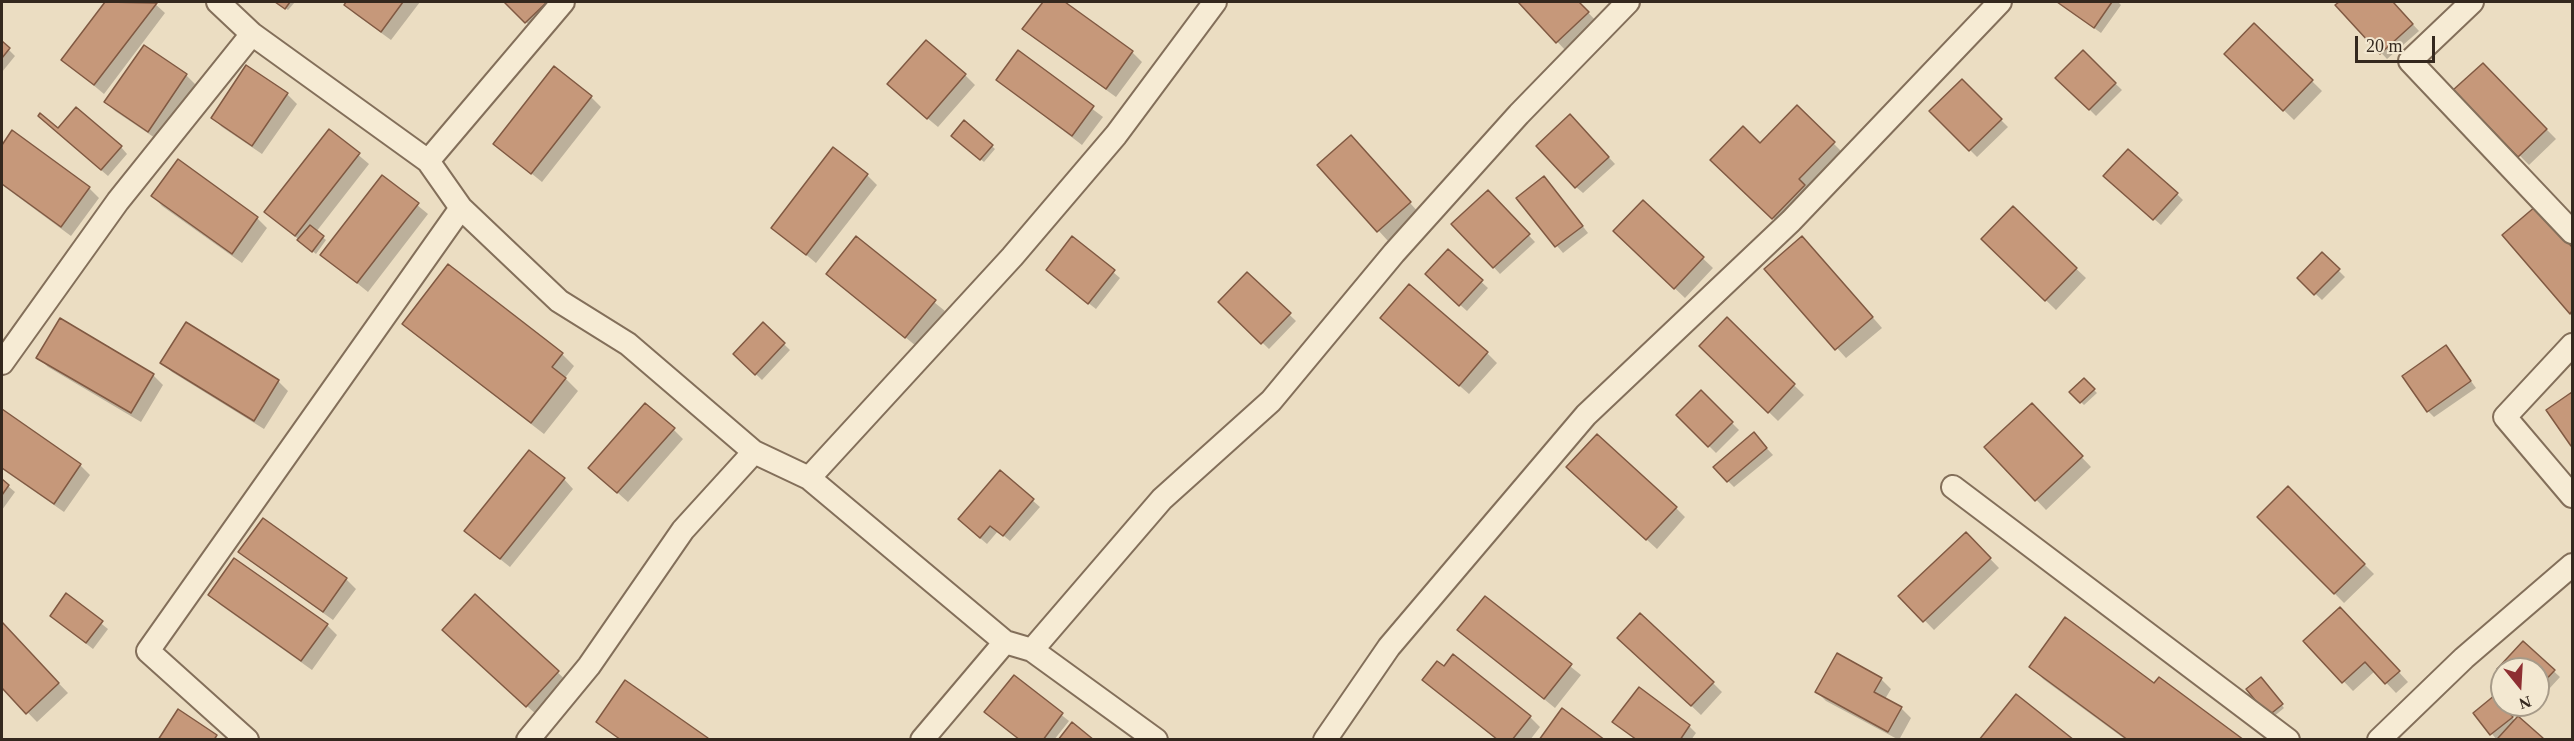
<!DOCTYPE html>
<html>
<head>
<meta charset="utf-8">
<style>
  body { margin:0 }
  #map { position:relative; width:2574px; height:741px; overflow:hidden; background:#ebddc2; font-family:Georgia,serif }
  canvas { display:block }
  .frame { position:absolute; inset:0; border:3px solid #34281e; pointer-events:none }
  .north { position:absolute; left:2490px; top:657px; width:60px; height:60px; box-sizing:border-box; background:#f3e8d1; border:2px solid #a79b89; border-radius:50%; rotate:162deg; font-size:16px; font-weight:700; line-height:24px; text-align:center; color:#34281e }
  .north::after { content:''; display:block; margin:auto; width:21px; height:27px; background:#8e2f32; clip-path:polygon(50% 0,100% 100%,50% 72%,0 100%) }
  .scale { position:absolute; left:2355px; top:36px; width:80px; height:27px; box-sizing:border-box; border:3px solid #34281e; border-top:0; padding-left:8px; font-size:18px; line-height:21px; white-space:nowrap; color:#34281e; -webkit-text-stroke:4px #f3e8d1; paint-order:stroke }
</style>
</head>
<body>
<div id="map">
<canvas width="2574" height="741"></canvas>
<div class="frame"></div>
<div class="north">N</div>
<div class="scale">20 m</div>
</div>
<script>
const context = document.querySelector('canvas').getContext('2d');
context.lineJoin = 'round';
function fillPath(path, color) { context.fillStyle = color; context.fill(path, 'evenodd'); }
function strokePath(path, color, width, dash) { context.strokeStyle = color; context.lineWidth = width; context.lineCap = dash ? 'butt' : 'round'; context.setLineDash(dash || []); context.stroke(path); }
fillPath(new Path2D(`
  M107 2H153L165 13 104 94 63 60Z
  M277 2H295L288 10Z
  M348 2H420L391 40 355 14 346 5Z
  M506 2H564L536 32Z
  M1044 2H1062L1132 52 1142 62 1116 97 1034 38 1024 29Z
  M1520 2H1578L1598 23 1566 51Z
  M2058 2H2118L2121 5 2101 33Z
  M2341 2H2392L2419 31 2387 59 2337 5Z
  M2255 25 2322 91 2294 120 2226 54Z
  M2 43 15 56 2 72Z
  M2083 52 2122 90 2096 116 2058 78Z
  M1018 53 1103 117 1082 145 997 80Z
  M2483 65 2556 139 2529 165 2455 90Z
  M186 75 196 85 158 140 115 111 106 102Z
  M965 75 975 85 938 127 898 94Z
  M1962 81 2008 127 1977 157 1931 111Z
  M287 94 297 104 262 154 222 127 212 117Z
  M591 97 601 107 542 182 495 144Z
  M1797 107 1843 153 1783 227 1712 160 1760 145Z
  M965 122 995 149 984 162 956 139Z
  M46 123 58 130 121 147 127 154 108 176Z
  M1577 123 1615 164 1583 193 1576 187Z
  M330 131 369 164 316 232 326 240 316 254 266 212Z
  M12 132 89 188 99 198 71 236 2 185V147Z
  M1360 147 1419 213 1388 241 1319 165Z
  M178 161 257 218 267 228 242 263 162 206 153 196Z
  M867 175 877 185 816 263 773 227Z
  M383 177 428 214 368 292 322 255Z
  M2112 182 2177 194 2183 200 2161 225Z
  M1551 185 1588 233 1563 253 1518 199Z
  M1488 192 1535 242 1500 274 1454 224Z
  M1643 202 1713 268 1685 298 1625 241Z
  M2013 209 2086 278 2056 310 1983 239Z
  M2546 217 2572 248V314L2504 235Z
  M1073 238 1120 278 1096 309 1054 276Z
  M856 239 945 311 916 346 828 274Z
  M1812 248 1882 328 1846 358 1766 269Z
  M1448 251 1488 288 1467 311 1433 281Z
  M2322 254 2345 277 2322 300 2299 278Z
  M1247 274 1296 321 1269 349 1220 302Z
  M1382 318 1487 353 1497 363 1469 394Z
  M1727 319 1804 395 1778 421 1701 346Z
  M61 320 153 375 163 385 141 422 48 367 38 357Z
  M404 324 562 354 574 366 565 378 578 391 544 434 417 336Z
  M763 324 790 350 762 380 735 354Z
  M2446 347 2476 388 2434 417 2428 411Z
  M162 363 278 381 288 391 264 429 172 372Z
  M2084 380 2097 393 2084 405 2071 392Z
  M1701 392 1739 430 1716 453 1678 415Z
  M2572 394V446L2548 411Z
  M2032 405 2091 467 2046 510 1986 447Z
  M2 410 80 465 90 475 64 512 2 469Z
  M673 429 683 439 628 502 600 477Z
  M1760 441 1773 455 1734 487 1728 481Z
  M1000 472 1040 507 1010 541 998 531 987 544 966 526Z
  M1578 477 1676 508 1685 517 1657 549Z
  M564 479 573 489 510 567 476 540Z
  M2 481 15 492 2 510Z
  M2288 488 2374 574 2344 603 2259 517Z
  M263 520 346 579 356 589 333 620 250 561 240 552Z
  M1966 534 1999 568 1934 630 1901 596Z
  M235 560 327 625 337 635 312 670 219 604 210 594Z
  M67 596 108 629 93 649 58 622Z
  M475 597 568 682 537 715 453 640Z
  M1485 598 1581 675 1555 708 1459 630Z
  M2349 618 2408 682 2396 693 2375 671 2353 691 2305 641Z
  M2 624 68 693 37 722 2 686Z
  M2523 643 2560 677 2538 701V669H2502V673L2499 669Z
  M1629 647 1713 683 1722 692 1701 715Z
  M2031 666 2155 685 2241 740H2126L2043 679Z
  M1014 677 1069 721 1054 740H1020Z
  M1881 679 1891 689 1885 699 1901 708 1911 718 1899 740 1826 701 1817 692Z
  M1424 680 1530 717 1540 727 1530 740H1497Z
  M2263 682 2284 708 2272 718Z
  M1639 689 1689 726 1696 733 1691 740H1636Z
  M2503 705 2515 721 2497 740 2475 713Z`), '#0003');
const building = new Path2D(`
  M105 2 157 3 94 85 61 60Z
  M275 2H290L285 9Z
  M346 2H403L381 32 344 5Z
  M504 2H547L525 23Z
  M1043 2H1065L1133 51 1106 89 1022 29Z
  M1518 2H1579L1589 12 1556 43Z
  M2057 2H2112L2094 28Z
  M2339 2H2393L2413 24 2380 54 2335 5Z
  M2254 23 2313 80 2283 111 2224 54Z
  M926 40 966 74 927 119 887 84Z
  M2 41 10 48 2 58Z
  M144 45 187 74 148 132 104 102Z
  M1018 50 1094 106 1072 136 996 80Z
  M2083 50 2116 83 2089 110 2055 78Z
  M2483 63 2547 129 2518 157 2453 90Z
  M246 65 288 93 252 146 211 118Z
  M554 66 592 96 531 174 493 144Z
  M1962 79 2002 119 1969 151 1929 111Z
  M1797 105 1835 142 1799 179 1805 185 1772 219 1710 160 1743 126 1760 143Z
  M76 107 122 146 101 170 38 116 40 113 58 128Z
  M1570 114 1609 157 1575 188 1536 146Z
  M964 120 993 145 980 160 951 136Z
  M329 129 360 153 295 236 264 212Z
  M12 130 90 187 61 227 2 184V145Z
  M1351 135 1411 202 1377 232 1317 165Z
  M833 147 868 174 806 255 771 228Z
  M2128 149 2178 193 2153 220 2103 176Z
  M178 159 258 217 232 254 151 196Z
  M382 175 419 203 357 283 320 255Z
  M1544 176 1583 226 1555 247 1516 198Z
  M1488 190 1530 234 1493 268 1451 224Z
  M1643 200 1704 257 1674 289 1613 231Z
  M2013 206 2077 268 2045 301 1981 239Z
  M2536 206 2572 247V311L2570 314 2502 235Z
  M310 225 324 236 312 252 297 240Z
  M856 236 936 300 905 338 826 274Z
  M1072 236 1115 270 1088 304 1046 270Z
  M1802 236 1873 317 1835 350 1764 269Z
  M1448 249 1483 280 1459 306 1425 274Z
  M2322 252 2340 269 2314 295 2297 278Z
  M448 264 563 353 552 367 566 378 531 423 402 324Z
  M1247 272 1291 313 1261 344 1218 302Z
  M1409 284 1488 352 1459 386 1380 318Z
  M1727 317 1795 384 1768 413 1699 346Z
  M60 318 154 374 131 413 36 358Z
  M186 322 279 380 254 421 160 363Z
  M763 322 785 343 755 375 733 354Z
  M2446 345 2471 381 2427 412 2402 376Z
  M2084 378 2095 389 2080 403 2069 392Z
  M1701 390 1733 422 1708 447 1676 415Z
  M2572 392V445L2571 446 2546 410Z
  M645 403 675 428 617 493 588 468Z
  M2032 403 2083 456 2035 501 1984 447Z
  M2 409 81 464 54 504 2 468Z
  M1754 432 1767 448 1727 482 1713 467Z
  M1597 434 1677 507 1646 540 1566 467Z
  M529 450 565 478 500 559 464 531Z
  M1000 470 1034 499 1003 536 990 526 980 538 958 519Z
  M2 479 9 485 2 495Z
  M2288 486 2365 564 2334 594 2257 517Z
  M263 518 347 578 323 612 238 552Z
  M1966 532 1991 558 1923 622 1898 596Z
  M234 558 328 624 301 661 208 595Z
  M66 593 103 621 86 643 50 616Z
  M475 594 559 671 526 707 442 630Z
  M1485 596 1572 664 1544 699 1457 630Z
  M2340 607 2400 671 2385 684 2365 662 2342 683 2303 641Z
  M1640 613 1714 682 1691 706 1617 638Z
  M2065 617 2154 683 2159 677 2244 740H2128L2029 667Z
  M2 622 59 683 26 714 2 688Z
  M2523 641 2555 670 2538 688V669H2502V674L2497 669Z
  M1837 653 1882 678 1874 692 1902 707 1888 732 1815 692Z
  M1453 654 1531 716 1512 740H1498L1422 680 1437 661 1444 666Z
  M1014 675 1063 713 1043 740H1020L984 712Z
  M2261 677 2283 704 2268 716 2246 689Z
  M625 680 708 738 707 740H621L596 722Z
  M1639 687 1690 725 1680 740H1637L1612 722Z
  M2016 694 2074 740H1979Z
  M2495 695 2513 717 2490 735 2473 713Z
  M1562 708 1605 740H1539Z
  M178 709 217 735 214 740H158Z
  M2518 716 2543 738 2542 740H2500L2498 738Z
  M1072 722 1094 740H1058Z`);
fillPath(building, '#c6987a');
strokePath(building, '#805942', 1.5);
const minor = new Path2D(`
  M218 2 252 34 428 161 461 208 559 301 628 344 754 452 809 478 1005 642 1032 650 1156 740
  M2472 2 2410 61 2572 232
  M428 161 563 2
  M2572 345 2505 417 2572 496
  M2 363 118 201 252 34
  M809 478 1012 257 1116 135 1215 2
  M1953 487 2288 740
  M1032 650 1162 499 1271 401 1394 253 1519 114 1628 2
  M247 740 148 651 461 208
  M528 740 589 666 683 530 754 452
  M922 740 1005 642
  M1325 740 1389 647 1586 415 1791 221 2000 2
  M2379 740 2464 658 2572 565`);
strokePath(minor, '#836f5a', 26);
strokePath(minor, '#f6ebd4', 22);
</script>
</body>
</html>
